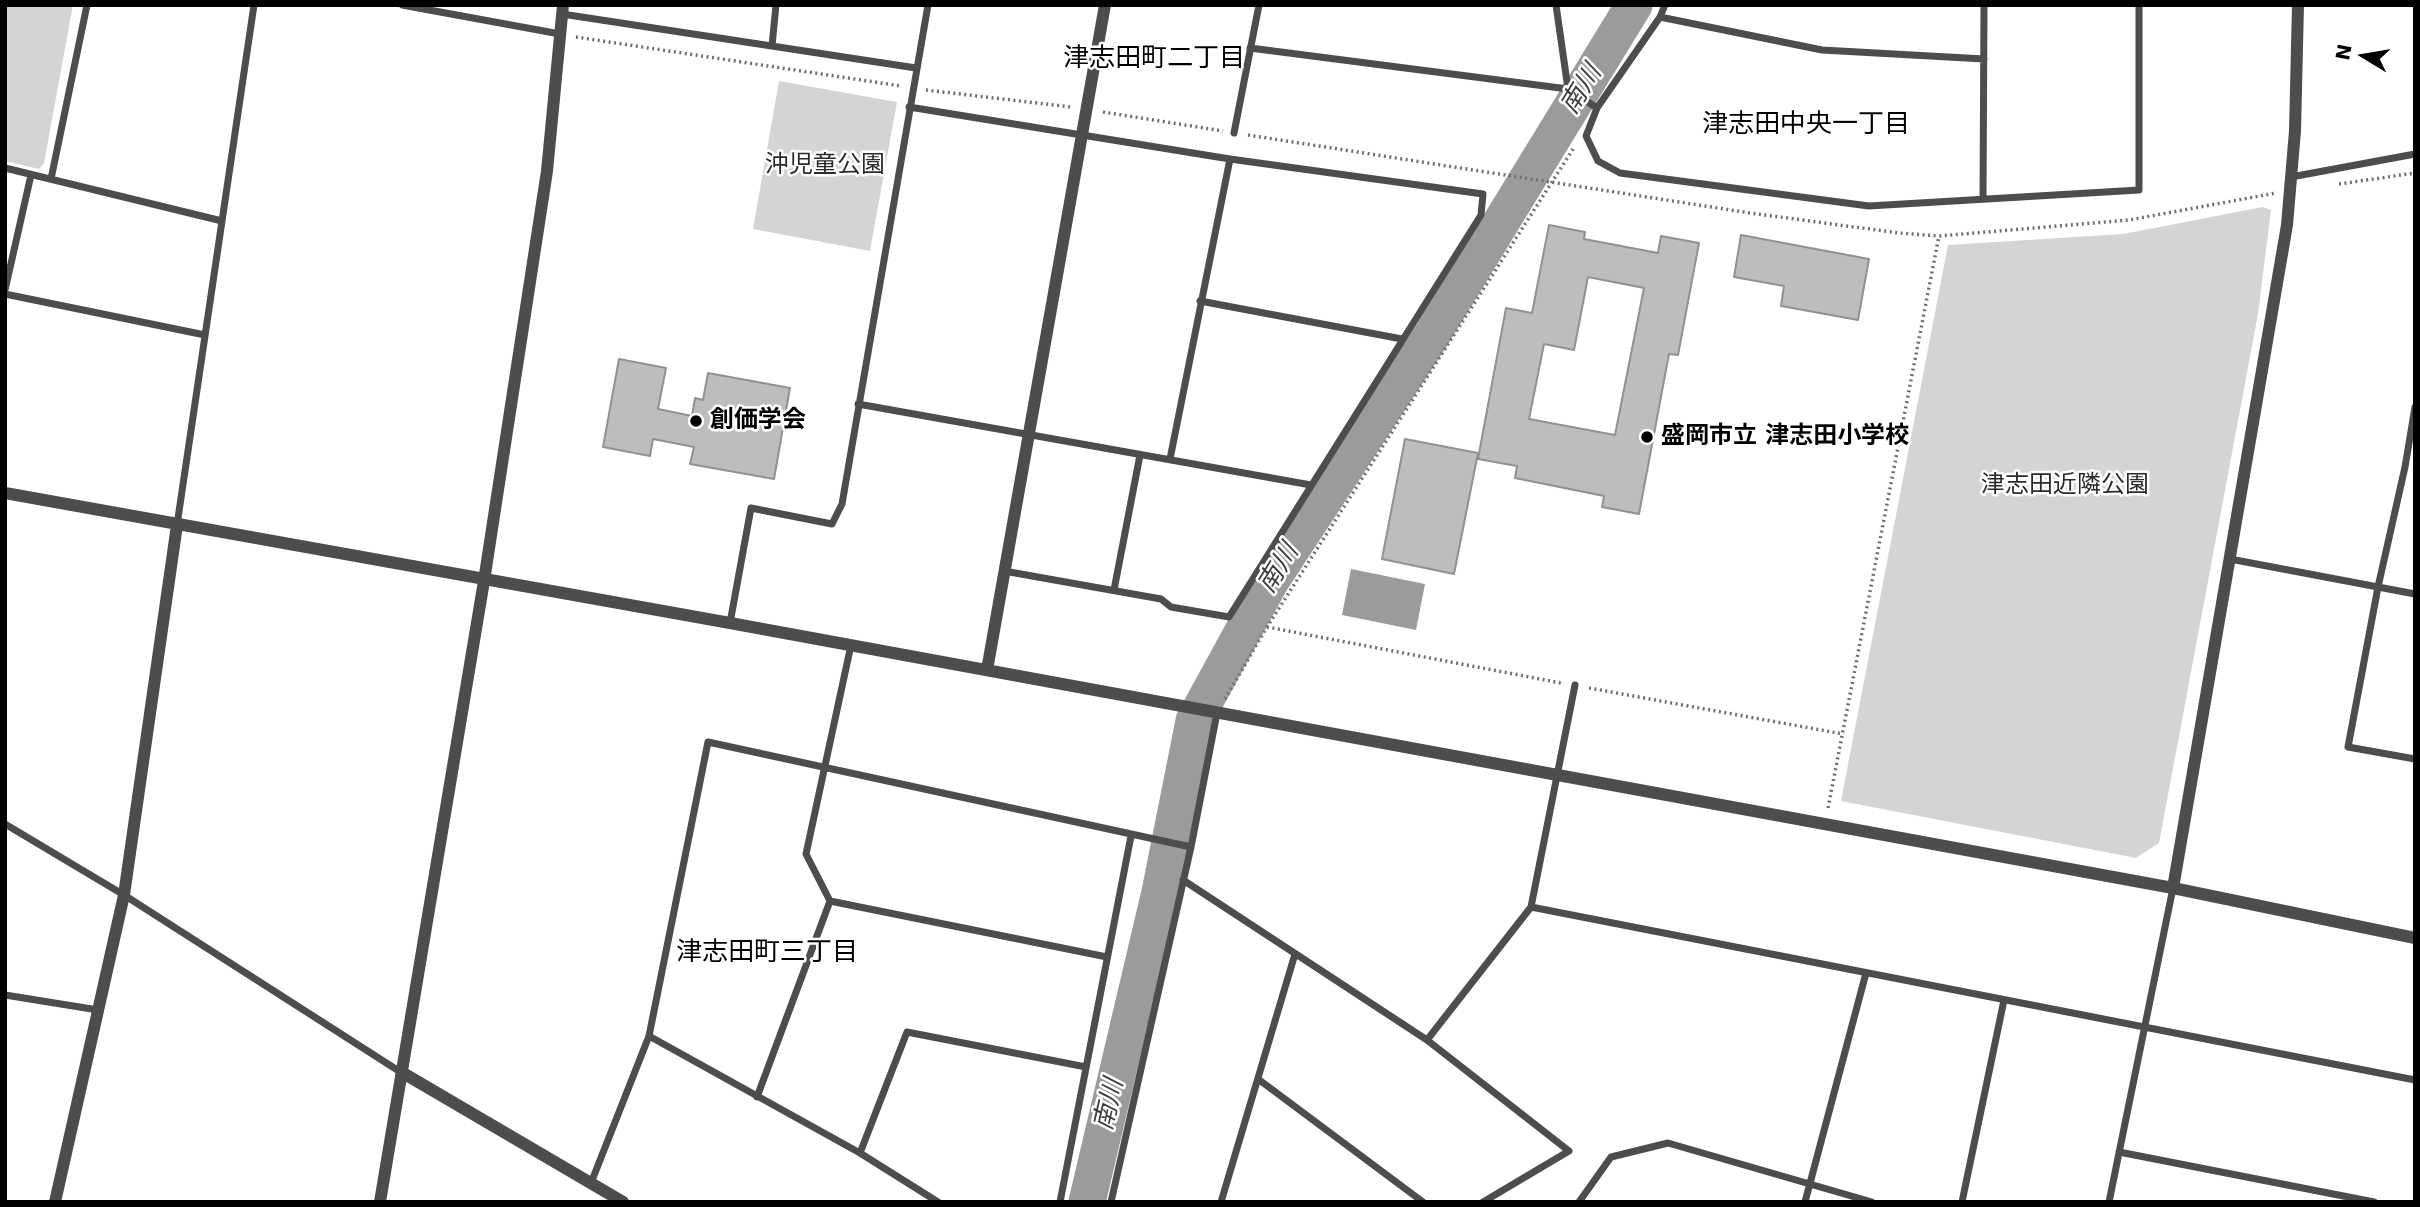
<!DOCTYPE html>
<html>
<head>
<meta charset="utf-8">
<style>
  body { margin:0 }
  #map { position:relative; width:2420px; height:1207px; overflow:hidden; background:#fff; font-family:"DejaVu Sans",sans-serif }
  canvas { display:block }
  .frame { position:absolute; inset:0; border:7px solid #000; pointer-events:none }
  .north { position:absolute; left:2329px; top:21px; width:70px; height:70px; -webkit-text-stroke:5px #fff; paint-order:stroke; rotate:281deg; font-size:19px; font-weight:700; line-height:28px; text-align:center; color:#000 }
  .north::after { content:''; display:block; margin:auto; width:24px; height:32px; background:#000; clip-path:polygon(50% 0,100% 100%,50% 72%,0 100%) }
</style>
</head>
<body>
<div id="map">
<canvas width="2420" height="1207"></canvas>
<div class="frame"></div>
<div class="north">N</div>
</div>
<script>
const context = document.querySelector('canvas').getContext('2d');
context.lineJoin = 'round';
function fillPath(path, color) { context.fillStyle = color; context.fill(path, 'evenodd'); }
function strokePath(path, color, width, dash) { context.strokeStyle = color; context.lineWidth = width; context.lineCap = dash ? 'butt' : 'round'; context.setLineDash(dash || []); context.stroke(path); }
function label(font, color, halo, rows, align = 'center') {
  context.font = font + ' "DejaVu Sans","Noto Sans JP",sans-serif'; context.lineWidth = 5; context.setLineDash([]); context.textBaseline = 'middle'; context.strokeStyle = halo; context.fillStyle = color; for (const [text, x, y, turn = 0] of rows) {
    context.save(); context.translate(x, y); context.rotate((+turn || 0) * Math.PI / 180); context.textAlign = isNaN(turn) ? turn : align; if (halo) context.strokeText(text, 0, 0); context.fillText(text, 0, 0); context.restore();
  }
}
fillPath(new Path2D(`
  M5 5H73L44 163 39 169 5 161Z
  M779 81 897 102 870 251 753 229Z
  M2263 207 2271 210 2258 314 2159 843 2136 858 1841 801 1948 245 2123 234Z`), '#d4d4d4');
fillPath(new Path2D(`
  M1351 569 1425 584 1416 630 1342 615Z`), '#9b9b9b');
strokePath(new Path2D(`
  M1087 1202 1160 892 1194 721 1270 582 1432 335 1634 5`), '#9b9b9b', 37);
const building = new Path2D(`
  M1549 225 1585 232 1584 239 1658 253 1661 236 1699 243 1678 355 1669 354 1639 514 1602 507 1604 496 1515 478 1517 466 1478 459 1506 308 1532 313ZM1588 277 1644 288 1615 435 1529 419 1544 344 1574 350Z
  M1741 235 1869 259 1858 320 1781 306 1784 286 1734 277Z
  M619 359 666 368 658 409 692 416 695 398 703 400 708 373 790 388 774 479 690 464 694 447 653 439 650 456 603 447Z
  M1405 439 1478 453 1454 574 1382 559Z`);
fillPath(building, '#bdbdbd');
strokePath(building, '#919191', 2);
strokePath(new Path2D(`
  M576 37 901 86
  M926 90 1071 107
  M1103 112 1223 131
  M1248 135 1750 213 1899 233 1939 236
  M2339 184 2415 173
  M1267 627 1561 683
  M1589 688 1843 734
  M1225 699 1267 627 1575 146
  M1828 808 1939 236 2129 220 2276 193`), '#6f6f6f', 3.5, [2, 3.5]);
strokePath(new Path2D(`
  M402 5 560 34
  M1556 5 1568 89
  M1665 5 1660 17 1597 108 1586 136 1598 161 1620 173 1869 206 2139 190V5
  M562 14 916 68
  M1660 17 1822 50 1984 59
  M772 46 776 5
  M1250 48 1568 89 1597 108
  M909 107 1230 159 1483 194 1481 215 1229 617 1171 607 1161 599 1004 571
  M1234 133 1259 5
  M5 168 222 221
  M2291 177 2415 154
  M51 179 87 5
  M1983 199 1984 5
  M5 290 31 175
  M5 294 205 335
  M1200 301 1402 339
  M858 404 1311 485
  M2415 407 2405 467 2378 587 2348 747 2415 759
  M1170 459 1230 159
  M177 525 254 5
  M2230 559 2415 594
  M1114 590 1140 455
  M730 623 751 508 832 524 842 504 928 5
  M5 824 124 895 402 1073
  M1183 880 1427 1040 1569 1151 1483 1202
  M830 901 1107 957
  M1531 907 2415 1080
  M5 995 98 1010
  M649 1036 860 1153 938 1202
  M1427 1040 1531 907 1575 685
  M1258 1079 1423 1202
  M757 1097 830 901 806 854 851 645
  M2119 1152 2374 1202
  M860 1153 907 1032 1086 1067
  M591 1183 649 1036 708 742 1191 847
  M1060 1202 1131 836
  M1111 1202 1191 847 1217 713
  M1221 1202 1295 954
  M1579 1202 1611 1157 1668 1143 1872 1202
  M1805 1202 1866 973
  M1962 1202 2004 1000
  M2109 1202 2173 888`), '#4d4d4d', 7);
strokePath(new Path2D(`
  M5 493 730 623 2173 888 2415 938
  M987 670 1105 5
  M2173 888 2287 225 2295 131 2298 5
  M403 1073 623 1202
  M55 1202 124 895 177 525
  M380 1202 484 581 547 171 563 5`), '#4d4d4d', 12);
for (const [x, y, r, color] of [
  [696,421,7,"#000"],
  [1647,437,7,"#000"]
]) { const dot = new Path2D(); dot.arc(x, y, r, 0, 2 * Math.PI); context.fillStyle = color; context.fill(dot); strokePath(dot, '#fff', 2.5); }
label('24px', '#2b2b2b', '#fff', [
  ["沖児童公園",825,166],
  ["津志田近隣公園",2065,486]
]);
label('bold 24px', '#000', '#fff', [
  ["創価学会",710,421],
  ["盛岡市立 津志田小学校",1661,437]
], 'left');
label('26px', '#000', '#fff', [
  ["津志田町二丁目",1154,59],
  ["津志田中央一丁目",1806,125],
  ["津志田町三丁目",767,953]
]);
label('italic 26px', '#3c3c3c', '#fff', [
  ["南川",1582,90,-58],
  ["南川",1279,569,-58],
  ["南川",1110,1105,-77]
]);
</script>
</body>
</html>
